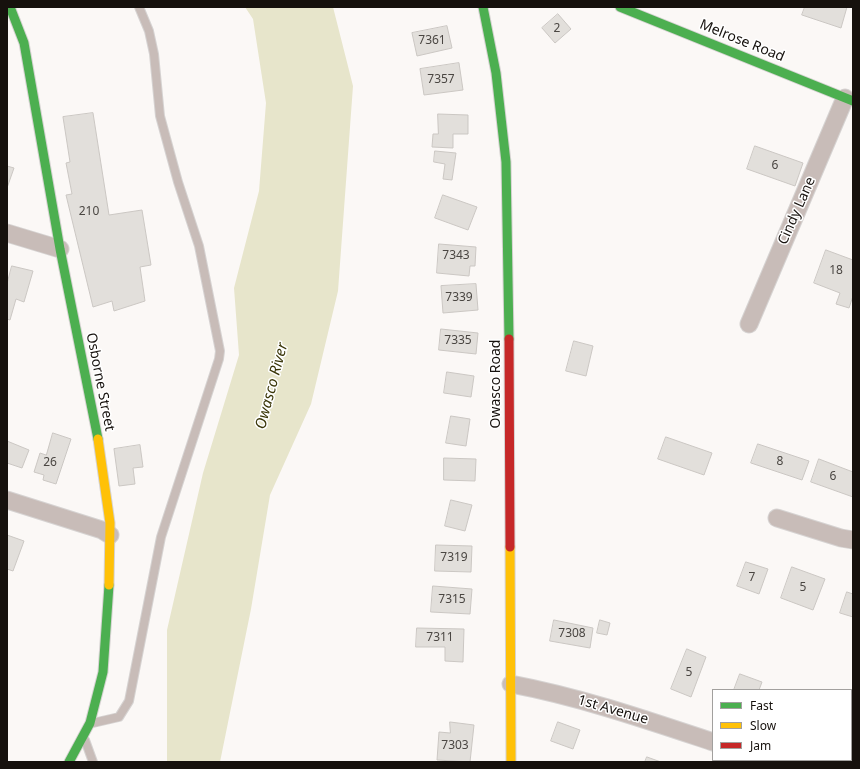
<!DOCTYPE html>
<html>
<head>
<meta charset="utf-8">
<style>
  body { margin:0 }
  #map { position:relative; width:860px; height:769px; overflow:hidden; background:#fbf8f6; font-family:"Noto Sans",sans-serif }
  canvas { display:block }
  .frame { position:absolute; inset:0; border:8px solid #16110d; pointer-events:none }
  .legend { position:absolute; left:712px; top:689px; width:140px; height:72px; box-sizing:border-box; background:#fff; border:1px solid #a2a09e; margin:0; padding:5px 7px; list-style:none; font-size:12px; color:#16110d }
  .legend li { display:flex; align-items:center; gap:8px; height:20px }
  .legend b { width:20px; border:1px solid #a2a09e }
</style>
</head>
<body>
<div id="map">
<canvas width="860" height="769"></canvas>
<div class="frame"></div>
<ul class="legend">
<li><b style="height:5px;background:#4caf50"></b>Fast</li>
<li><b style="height:5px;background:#ffc107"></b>Slow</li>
<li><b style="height:5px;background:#c62828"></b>Jam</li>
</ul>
</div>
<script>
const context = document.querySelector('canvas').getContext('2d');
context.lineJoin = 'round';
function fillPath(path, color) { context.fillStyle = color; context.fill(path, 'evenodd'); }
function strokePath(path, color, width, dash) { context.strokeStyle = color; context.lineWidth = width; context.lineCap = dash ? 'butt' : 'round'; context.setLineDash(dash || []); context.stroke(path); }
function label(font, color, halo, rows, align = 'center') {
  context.font = font + ' "Noto Sans",sans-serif'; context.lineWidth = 3; context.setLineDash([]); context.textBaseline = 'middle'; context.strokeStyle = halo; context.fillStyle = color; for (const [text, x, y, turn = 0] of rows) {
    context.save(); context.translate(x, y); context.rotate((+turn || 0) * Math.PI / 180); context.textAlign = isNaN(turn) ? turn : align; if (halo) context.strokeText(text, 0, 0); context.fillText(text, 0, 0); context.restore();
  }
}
fillPath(new Path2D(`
  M245 7H333L353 86 338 291 311 404 270 495 251 609 220 762H167V630L203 473 239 355 234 288 259 191 266 103 253 19Z`), '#e7e5cb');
const building = new Path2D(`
  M805 7H847L841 28 802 15Z
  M558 14 571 29 555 43 542 28Z
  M447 26 452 48 417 56 412 33Z
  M459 63 463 90 424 95 420 69Z
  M93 113 109 215 142 210 151 265 140 267 145 301 114 311 112 301 93 307 66 195 72 194 66 163 70 162 63 117Z
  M438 114 468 115V134H453V148L432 147 433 134H438Z
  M755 146 803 163 795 186 747 169Z
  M435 151 456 153 452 180 443 179 445 164 434 162Z
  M7 166 14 168 7 188Z
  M443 195 477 207 468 230 435 218Z
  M439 244 476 247 475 266H470L469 276 437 273Z
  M826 250 853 260V296L849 308 836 304 840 293 814 283Z
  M12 266 33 271 24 302 16 299 10 320 7 319V284Z
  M476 284 478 310 443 313 441 286Z
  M441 329 478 333 476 354 439 350Z
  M574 341 593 346 586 376 566 371Z
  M447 372 474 376 471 397 444 393Z
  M451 416 470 419 466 446 446 443Z
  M53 433 71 439 56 484 43 480 44 475 34 472 40 453 46 455Z
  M666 437 712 453 704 475 658 459Z
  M7 441 29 450 22 468 7 463Z
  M758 444 809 461 802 480 751 463Z
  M140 445 143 467 133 468 135 484 119 486 114 449Z
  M444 458 476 459 475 481 444 480Z
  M819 459 853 472V497L811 482Z
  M451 500 472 505 465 531 445 526Z
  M7 535 24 541 13 571 7 569Z
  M436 545 472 546 471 572 435 571Z
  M746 562 768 569 759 594 737 586Z
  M792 567 825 579 813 610 781 598Z
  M433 586 472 589 470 614 431 612Z
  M847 592 853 594V617L840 613Z
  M554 620 593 628 590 648 550 641Z
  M600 620 610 623 607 635 597 633Z
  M417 628 464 629 463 662 445 661V647H416Z
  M687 649 706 657 691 697 671 689Z
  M740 674 762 682 759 690H734Z
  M851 720 853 721V749H851Z
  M450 722 474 725 470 762 437 760 439 732 450 733Z
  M558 722 580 730 573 749 551 741Z
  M647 757 661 762H645Z`);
fillPath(building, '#e2dfdb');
strokePath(building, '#cbc7c3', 1);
const lane = new Path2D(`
  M93 723 119 717 129 701 161 537 219 359 220 351 199 246 178 182 160 116 154 54 149 31 139 7
  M85 740 93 762`);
const street = new Path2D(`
  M7 233 60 249
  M749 324 845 98
  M7 500 102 530 110 535
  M777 518 841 538 853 540
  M511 684C580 697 647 720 713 742
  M769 760 776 762`);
const fast = new Path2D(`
  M10 7 24 43 60 249 98 439
  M483 7 496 73 506 162 509 339
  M620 7 853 101
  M69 762 90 723 103 672 109 585`);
const slow = new Path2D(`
  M98 439 110 523 109 585
  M510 547 511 762`);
const jam = new Path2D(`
  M509 339 510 547`);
strokePath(lane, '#d6d3d2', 10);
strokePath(street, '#d6d3d2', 19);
strokePath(fast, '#d6d3d2', 11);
strokePath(slow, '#d6d3d2', 11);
strokePath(jam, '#d6d3d2', 11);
strokePath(lane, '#c8bcb8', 8);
strokePath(street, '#c8bcb8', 17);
strokePath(fast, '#4caf50', 9);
strokePath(slow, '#ffc107', 9);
strokePath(jam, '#c62828', 9);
label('12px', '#4a4642', null, [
  ["2",557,29],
  ["7361",432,41],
  ["7357",441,80],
  ["6",775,166],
  ["210",89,212],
  ["7343",456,256],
  ["18",836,271],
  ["7339",459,298],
  ["7335",458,341],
  ["8",780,462],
  ["26",50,463],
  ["6",833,477],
  ["7319",454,558],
  ["7",752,578],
  ["5",803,588],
  ["7315",452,600],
  ["7308",572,634],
  ["7311",440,638],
  ["5",689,673],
  ["7303",455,746]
]);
label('14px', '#16110d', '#fff', [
  ["Melrose Road",742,41,22],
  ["Cindy Lane",797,211,-66],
  ["Osborne Street",100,382,79],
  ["Owasco Road",496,384,-90],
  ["1st Avenue",613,710,16]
]);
label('italic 15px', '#393507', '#fff', [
  ["Owasco River",272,386,-75]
]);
</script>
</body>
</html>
